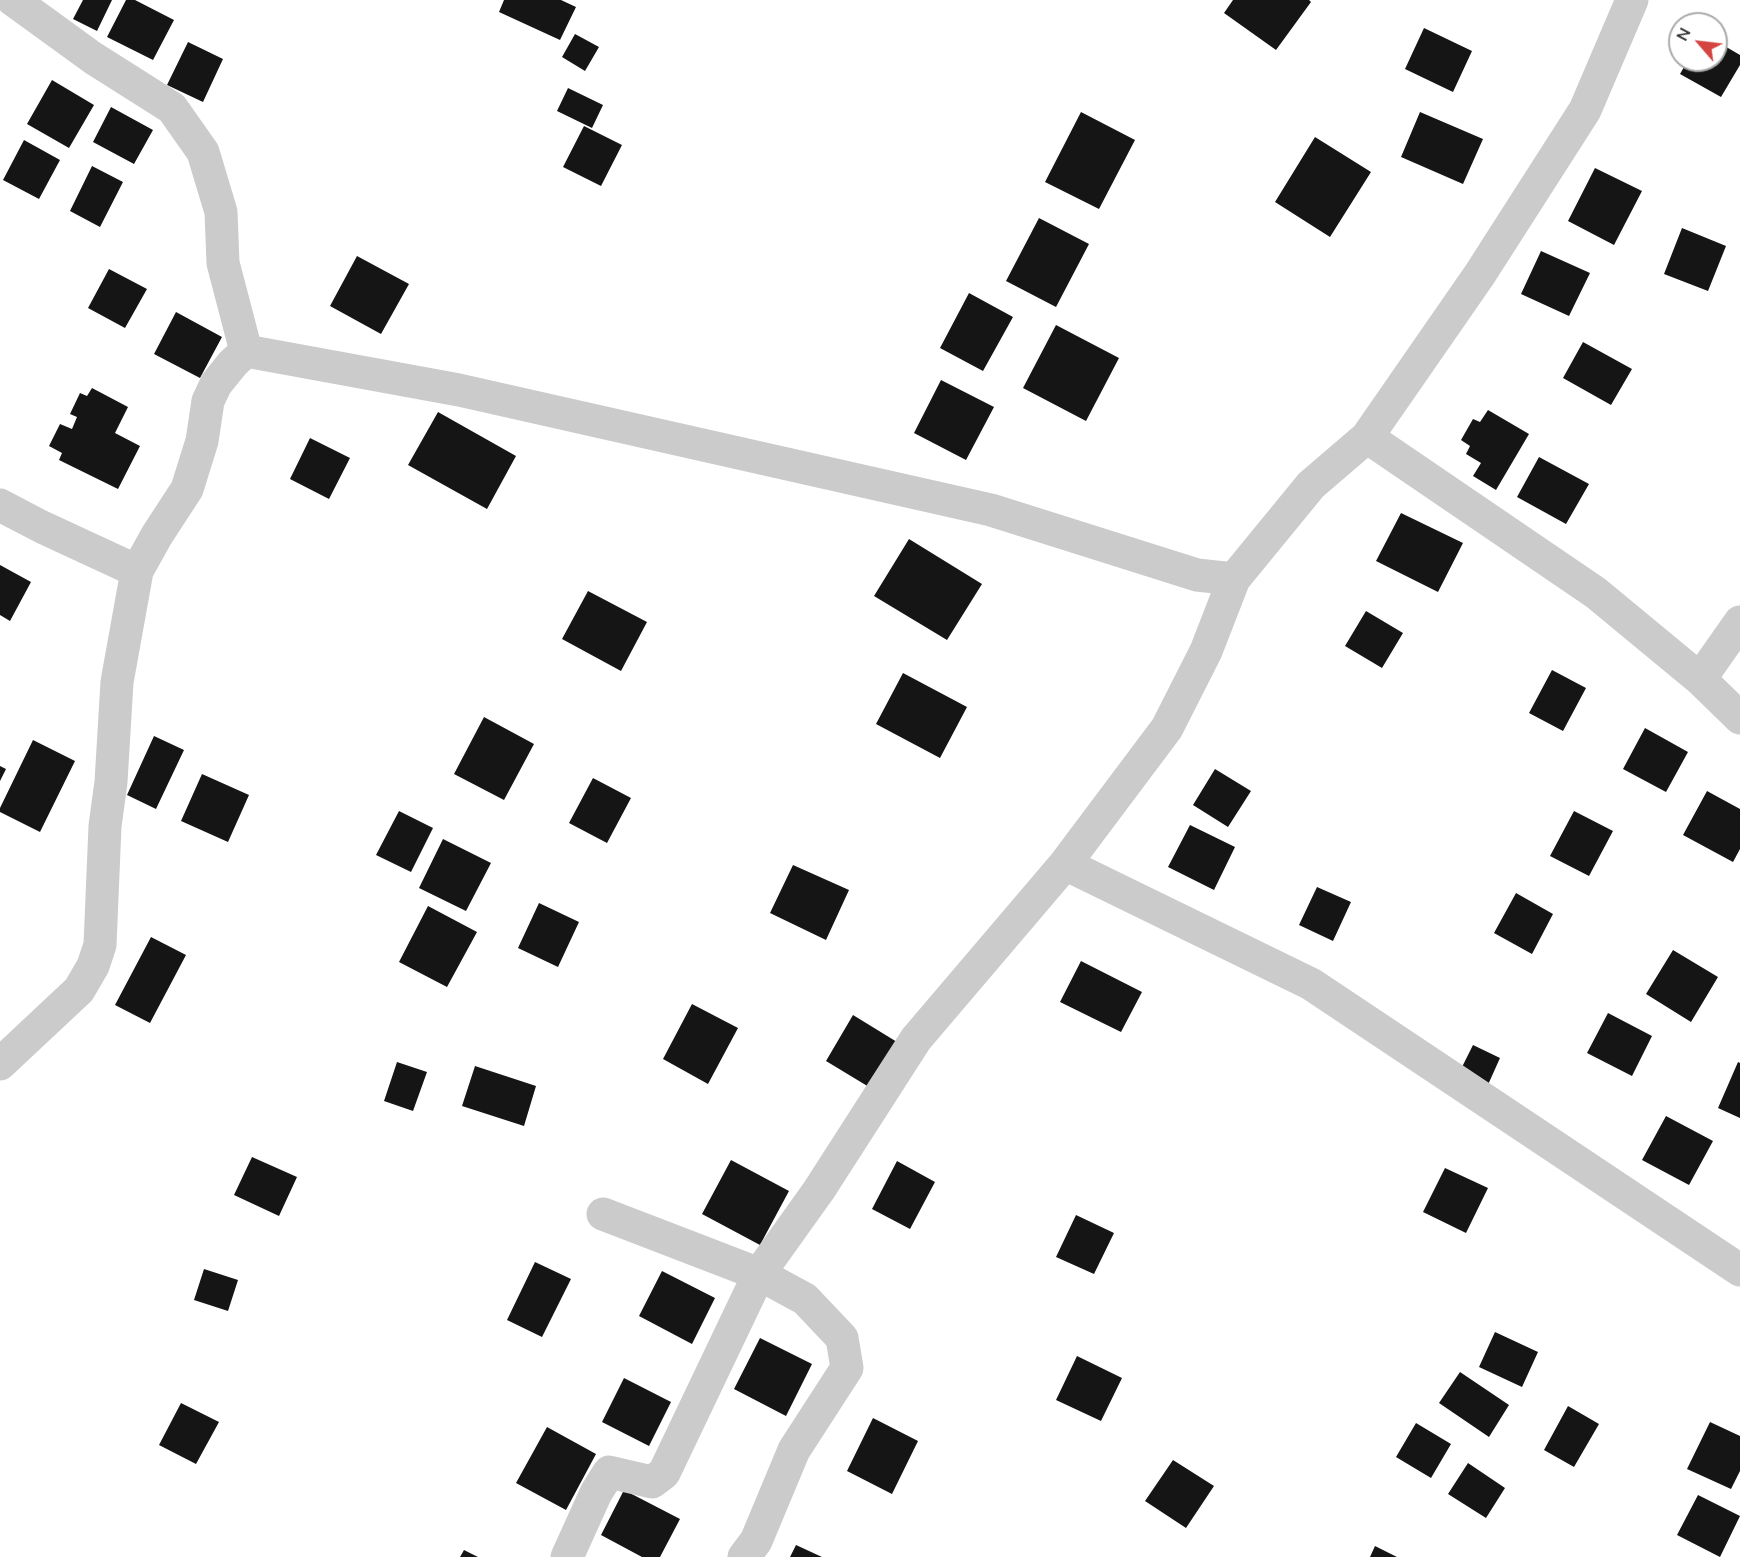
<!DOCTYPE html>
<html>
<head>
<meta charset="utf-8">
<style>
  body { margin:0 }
  #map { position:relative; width:1740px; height:1557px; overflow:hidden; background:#fff; font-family:"Nunito Sans",sans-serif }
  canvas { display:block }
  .north { position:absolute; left:1668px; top:12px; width:60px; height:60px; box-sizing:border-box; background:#fff; border:2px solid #ababab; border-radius:50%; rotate:298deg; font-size:16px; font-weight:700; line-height:24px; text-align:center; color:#2e2e2e }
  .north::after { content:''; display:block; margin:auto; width:21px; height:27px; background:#d44542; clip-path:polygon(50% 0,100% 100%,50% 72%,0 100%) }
</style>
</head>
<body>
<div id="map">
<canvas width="1740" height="1557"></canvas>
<div class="north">N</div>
</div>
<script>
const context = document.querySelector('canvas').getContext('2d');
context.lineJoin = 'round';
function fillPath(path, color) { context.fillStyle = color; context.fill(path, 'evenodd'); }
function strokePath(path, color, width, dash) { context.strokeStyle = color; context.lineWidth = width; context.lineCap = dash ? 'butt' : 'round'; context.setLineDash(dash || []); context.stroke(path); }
fillPath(new Path2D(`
  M83 0H112L97 31 73 19Z
  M126 0H135L174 20 153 60 107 37Z
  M504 0H561L576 7 560 40 499 12Z
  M1233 0H1309L1311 2 1276 50 1224 13Z
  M1424 28 1472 51 1453 92 1405 69Z
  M575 34 599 47 585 71 562 57Z
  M1716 41 1740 55V65L1721 97 1680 74 1688 60H1716Z
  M188 42 223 59 203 102 167 85Z
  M52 80 94 105 69 148 27 124Z
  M568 88 603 105 592 128 557 111Z
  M111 107 153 130 134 164 93 142Z
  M1081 112 1135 140 1099 209 1045 182Z
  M1420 112 1483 139 1463 184 1401 157Z
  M584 126 622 145 601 186 563 167Z
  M1315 137 1371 172 1330 237 1275 202Z
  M24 140 60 160 39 199 3 180Z
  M92 166 123 182 100 227 70 211Z
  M1595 168 1642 191 1614 245 1568 221Z
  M1039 218 1089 244 1056 307 1006 281Z
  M1682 228 1726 246 1708 291 1664 274Z
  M1541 251 1590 273 1569 316 1521 294Z
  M357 256 409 284 381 334 330 306Z
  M109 269 147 289 125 328 88 308Z
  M969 293 1013 317 983 371 940 348Z
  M176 312 222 337 200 378 154 354Z
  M1056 325 1119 358 1086 421 1023 388Z
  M1583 342 1632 369 1611 405 1563 378Z
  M941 380 994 407 966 460 914 433Z
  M92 388 128 407 115 433 140 446 118 489 59 460 62 453 49 446 60 424 72 429 77 417 70 414 80 393 87 396Z
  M1488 410 1529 434 1496 490 1473 476 1481 463 1466 454 1470 446 1461 440 1473 419 1480 422Z
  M438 412 516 456 487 509 408 465Z
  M310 438 350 458 329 499 290 479Z
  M1539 457 1589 484 1566 524 1517 497Z
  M1401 513 1463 543 1438 592 1376 561Z
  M909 539 982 584 947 640 874 596Z
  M0 565 31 582 10 621 0 615Z
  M588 591 647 622 621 671 562 639Z
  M1366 611 1403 633 1382 668 1345 646Z
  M1552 670 1586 688 1563 731 1529 713Z
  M903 673 967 707 940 758 876 724Z
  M484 717 534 744 504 800 454 774Z
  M1645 728 1688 752 1666 792 1623 769Z
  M154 736 184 750 156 809 127 795Z
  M33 740 75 761 40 832 0 812V808Z
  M0 766 6 769 0 781Z
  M1215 769 1251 791 1228 827 1193 805Z
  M202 774 249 795 228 842 181 821Z
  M593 778 631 798 607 843 569 823Z
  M1707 791 1740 809V849L1733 862 1683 835Z
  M399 811 433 828 411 872 376 855Z
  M1574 811 1613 831 1589 876 1550 856Z
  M1190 825 1235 847 1214 890 1168 867Z
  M443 839 491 863 466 911 419 888Z
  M793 865 849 890 826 940 770 913Z
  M1317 887 1351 902 1333 941 1299 925Z
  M1516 893 1553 914 1532 954 1494 933Z
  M539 903 579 922 558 967 518 948Z
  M428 906 477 932 447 987 399 962Z
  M151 937 186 955 150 1023 115 1005Z
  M1673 950 1718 977 1691 1022 1646 994Z
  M1081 961 1142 992 1121 1032 1060 1002Z
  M692 1004 738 1028 708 1084 663 1059Z
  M1608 1013 1652 1036 1632 1076 1587 1053Z
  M853 1015 897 1042 869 1087 826 1061Z
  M1473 1045 1500 1058 1487 1087 1459 1073Z
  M397 1062 427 1072 413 1111 384 1101Z
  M1738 1062 1740 1063V1118L1718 1108Z
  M475 1066 536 1086 524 1126 462 1106Z
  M1666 1116 1713 1141 1689 1185 1642 1160Z
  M252 1157 297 1177 279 1216 234 1195Z
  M731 1160 789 1191 760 1245 702 1214Z
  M897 1161 935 1182 910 1229 872 1209Z
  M1445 1168 1488 1188 1466 1233 1423 1212Z
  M1076 1215 1114 1233 1094 1274 1056 1257Z
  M535 1262 571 1279 542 1337 507 1320Z
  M204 1269 238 1280 228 1311 194 1300Z
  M662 1271 715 1298 692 1344 639 1316Z
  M1495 1332 1538 1352 1522 1387 1479 1367Z
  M760 1338 812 1364 786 1416 734 1389Z
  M1077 1356 1122 1378 1101 1421 1056 1400Z
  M1460 1372 1509 1405 1489 1437 1439 1403Z
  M624 1378 671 1402 649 1446 602 1422Z
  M181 1403 219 1422 196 1464 159 1445Z
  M1568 1406 1599 1424 1574 1467 1544 1450Z
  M873 1418 918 1441 892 1494 847 1471Z
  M1710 1422 1740 1436V1471L1731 1489 1687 1469Z
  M1416 1423 1451 1444 1431 1478 1396 1457Z
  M547 1427 596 1454 566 1510 516 1483Z
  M1173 1460 1214 1486 1186 1528 1145 1501Z
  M1468 1463 1505 1488 1486 1518 1448 1494Z
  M624 1490 680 1519 660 1557H642L601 1535Z
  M1698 1495 1740 1516 1720 1557 1677 1535Z
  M796 1545 822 1557H790Z
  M1375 1546 1397 1557H1370Z
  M464 1550 478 1557H460Z`), '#151515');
strokePath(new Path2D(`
  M13 0 93 58 172 108 203 152 221 212 223 263 246 351
  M1367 437 1596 593 1700 679 1740 718
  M0 505 42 527 137 571 157 535 187 489 202 441 208 401 216 384 233 363 246 351 459 390 991 510 1197 575 1234 579 1311 485 1367 437 1480 274 1585 110 1632 0
  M1700 679 1740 622
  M1065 864 1311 984 1740 1270
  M0 1064 79 990 93 966 100 945 105 826 111 782 117 682 137 571
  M603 1214 759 1274 805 1299 842 1338 847 1368 794 1450 756 1541 744 1557
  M567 1557 596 1493 609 1472 652 1482 664 1473 759 1274 819 1190 916 1039 1065 864 1167 728 1206 651 1234 579`), '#cbcbcb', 33);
</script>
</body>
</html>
